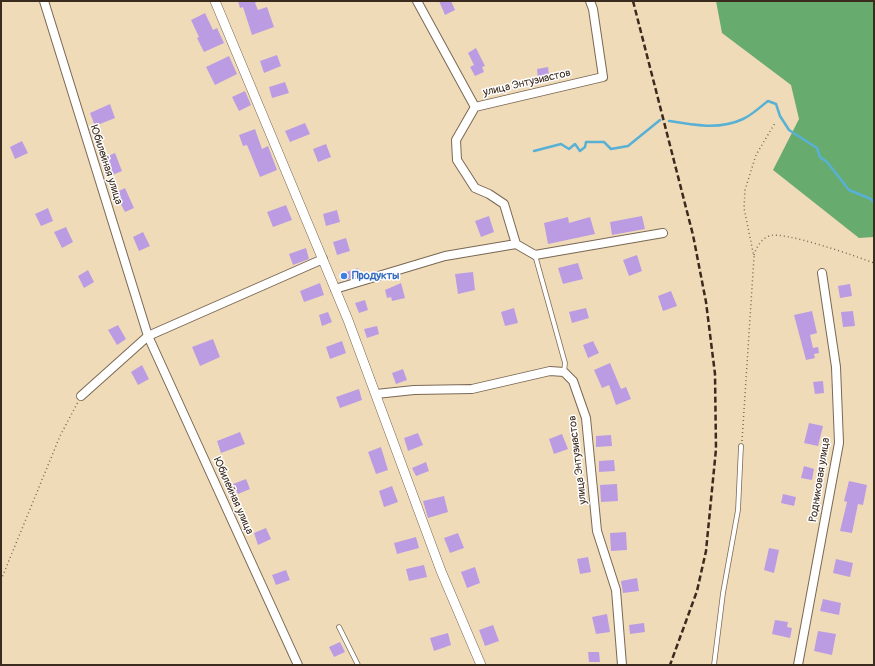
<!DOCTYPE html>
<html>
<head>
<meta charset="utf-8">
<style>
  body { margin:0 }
  #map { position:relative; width:875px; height:666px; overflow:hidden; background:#f0dbb9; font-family:Pangolin,sans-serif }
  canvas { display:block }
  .frame { position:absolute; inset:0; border:2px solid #3b2a1e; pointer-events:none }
</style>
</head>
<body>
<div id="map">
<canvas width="875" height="666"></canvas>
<div class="frame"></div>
</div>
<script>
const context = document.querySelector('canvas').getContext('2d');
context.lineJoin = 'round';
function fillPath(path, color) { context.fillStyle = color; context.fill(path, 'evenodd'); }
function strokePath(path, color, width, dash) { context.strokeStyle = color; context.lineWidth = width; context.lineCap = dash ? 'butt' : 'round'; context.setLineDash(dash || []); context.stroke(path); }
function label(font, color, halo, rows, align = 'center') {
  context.font = font + ' Pangolin,sans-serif'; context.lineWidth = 3; context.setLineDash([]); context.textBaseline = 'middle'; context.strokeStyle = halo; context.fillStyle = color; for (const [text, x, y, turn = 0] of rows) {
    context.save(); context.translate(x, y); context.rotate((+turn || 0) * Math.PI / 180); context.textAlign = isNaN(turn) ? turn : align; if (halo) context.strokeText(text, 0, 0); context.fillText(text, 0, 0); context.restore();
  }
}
fillPath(new Path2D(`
  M716 1H874V237L859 238 773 170 799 119 791 85 722 33Z`), '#68ab6f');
strokePath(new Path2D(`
  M669 121C692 125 720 130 743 119 752 115 760 107 768 101L776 104 780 116 789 130 817 148 820 157 827 162 849 190 871 199 874 203
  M534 151 561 144 569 149 575 144 580 151 585 147 586 142H604L611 149 628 146 660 120`), '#58b1d5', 2.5);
fillPath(new Path2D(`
  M238 1H258L255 3 258 10 267 7 274 27 252 35 243 7 240 8Z
  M439 1H451L455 10 445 15Z
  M205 13 213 30 217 28 224 43 204 52 197 38 199 37 191 20Z
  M476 48 485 66 482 67 484 72 475 76 470 67 474 65 468 53Z
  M277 55 281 66 264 73 260 61Z
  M229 56 237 74 215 85 206 67Z
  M548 67 549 76 538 78 537 69Z
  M285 82 289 93 272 98 269 87Z
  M245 91 251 105 239 111 232 97Z
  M110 104 115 118 95 126 90 113Z
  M305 123 310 134 290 142 285 131Z
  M255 129 262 149 268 146 277 170 260 177 247 145 243 146 239 135Z
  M22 141 28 153 15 159 10 147Z
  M326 144 331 157 318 162 313 149Z
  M115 153 122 171 110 176 103 158Z
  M125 188 134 208 125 212 115 193Z
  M286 205 292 220 273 227 267 212Z
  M48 208 53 221 41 226 35 214Z
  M337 210 340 222 326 226 323 214Z
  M489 216 494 232 481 237 475 221Z
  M642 216 645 229 612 235 610 222Z
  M568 217 569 223 590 217 595 234 548 244 544 223Z
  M66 227 73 242 62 248 54 232Z
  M143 232 150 246 139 251 133 237Z
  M346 238 350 251 337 255 333 242Z
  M306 248 309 259 293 265 289 254Z
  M637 255 642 271 629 276 623 260Z
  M578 263 583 279 563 284 558 268Z
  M358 268 360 275 343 281 341 274Z
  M88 270 94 282 84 288 78 276Z
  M473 272 475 290 458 294 455 274Z
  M320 283 324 295 304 302 300 291Z
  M401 283 405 298 392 301 391 297 387 298 385 290Z
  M850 284 852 296 840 298 838 286Z
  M671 291 677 306 663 311 658 296Z
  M365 300 368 310 359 313 355 303Z
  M514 308 518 323 505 326 501 312Z
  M586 308 589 318 572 323 569 312Z
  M812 311 817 333 810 335 813 348 818 347 819 353 814 354 815 358 806 360 794 315Z
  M853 311 855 326 843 327 841 312Z
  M328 312 332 322 322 326 319 315Z
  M118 325 126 339 117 345 108 330Z
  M377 326 379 334 367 338 364 329Z
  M213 339 220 357 200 366 192 347Z
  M342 341 346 353 330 359 326 347Z
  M593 341 599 353 588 358 583 345Z
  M610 363 621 389 626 387 631 399 616 405 609 385 602 388 594 370Z
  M142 365 149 379 138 385 131 372Z
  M403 369 407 380 396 384 392 373Z
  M823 381 824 393 815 394 813 382Z
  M359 389 362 400 340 408 336 397Z
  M809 423 823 426 818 446 804 443Z
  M240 432 245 444 221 453 217 441Z
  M418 433 423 445 408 451 404 438Z
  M562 434 568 449 554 454 549 439Z
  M611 435 612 446 596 447V436Z
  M381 447 388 470 376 474 368 452Z
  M614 460 615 471 599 472V461Z
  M426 462 429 471 416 476 412 468Z
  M804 466 814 469 812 480 801 478Z
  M246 479 250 489 238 494 233 484Z
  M849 481 867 485 863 505 858 504 852 533 840 531 847 502 844 501Z
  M617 484 618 501 601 502 600 485Z
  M392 486 398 502 384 507 379 491Z
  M783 494 796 497 794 506 781 503Z
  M444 496 448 512 428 518 423 501Z
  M266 528 271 539 258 545 254 533Z
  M626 532 627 550 611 551 610 533Z
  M458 533 464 548 450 553 444 538Z
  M416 537 419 548 397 554 394 543Z
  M769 548 779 550 774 573 764 570Z
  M588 557 591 572 580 574 577 559Z
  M836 559 853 563 850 577 833 573Z
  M424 565 427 577 409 581 406 569Z
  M475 567 480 583 467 588 461 572Z
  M286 570 290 580 276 585 272 575Z
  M637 578 639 591 623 593 621 581Z
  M823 599 841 603 839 615 820 611Z
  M607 614 610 632 596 634 592 617Z
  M775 620 788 622 787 627 792 628 790 638 772 634Z
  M644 623 645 632 630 634 629 625Z
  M493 625 499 641 485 646 479 630Z
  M818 631 836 634 832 655 814 651Z
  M448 633 451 645 434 651 430 638Z
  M340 642 345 652 334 657 329 647Z
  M588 652H599L600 662H589Z`), '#bb9ce3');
const service = new Path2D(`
  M535 255 565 363 564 372
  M339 627 358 665
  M714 665 723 593 738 510 741 446`);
const minor = new Path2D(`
  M44 1 148 336 298 665
  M417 1 475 107 603 77 593 9 590 1
  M475 107 456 140 457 160 475 188 489 194 504 204 516 244
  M335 289 445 256 516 244 535 255 663 233
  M376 394 414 390 472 389 550 371 564 372 573 381 586 418 597 531 616 590 622 665
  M81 396 148 336 323 259
  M798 665 839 443 836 367 822 273`);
const tertiary = new Path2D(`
  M215 1 348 320 441 571 481 665`);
strokePath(service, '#7a6854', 5.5);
strokePath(minor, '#7a6854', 10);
strokePath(tertiary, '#7a6854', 10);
strokePath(new Path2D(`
  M754 255C756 248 761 239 769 236 782 230 858 257 874 263
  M742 441 754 257 744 208 745 190 756 155 775 123
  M1 580 60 436 78 402`), '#7a6854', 1.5, [1, 3]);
strokePath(service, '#fff', 4);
strokePath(minor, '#fff', 8);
strokePath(tertiary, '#fff', 9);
strokePath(new Path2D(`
  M633 1 693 235 706 302 715 374 716 449 706 551 697 591 670 665`), '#3b2a1e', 2.5, [6, 3]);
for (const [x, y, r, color] of [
  [344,276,4,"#3f7fe0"]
]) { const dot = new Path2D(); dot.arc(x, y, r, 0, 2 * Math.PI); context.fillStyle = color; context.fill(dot); strokePath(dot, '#fff', 1.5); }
label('11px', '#3b2a1e', '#fff', [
  ["улица Энтузиастов",527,83,-13],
  ["Юбилейная улица",106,165,72],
  ["улица Энтузиастов",578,460,-97],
  ["Родниковая улица",820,480,-81],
  ["Юбилейная улица",233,496,66]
]);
label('bold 11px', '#366cbe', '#fff', [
  ["Продукты",352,276]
], 'left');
</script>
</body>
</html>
